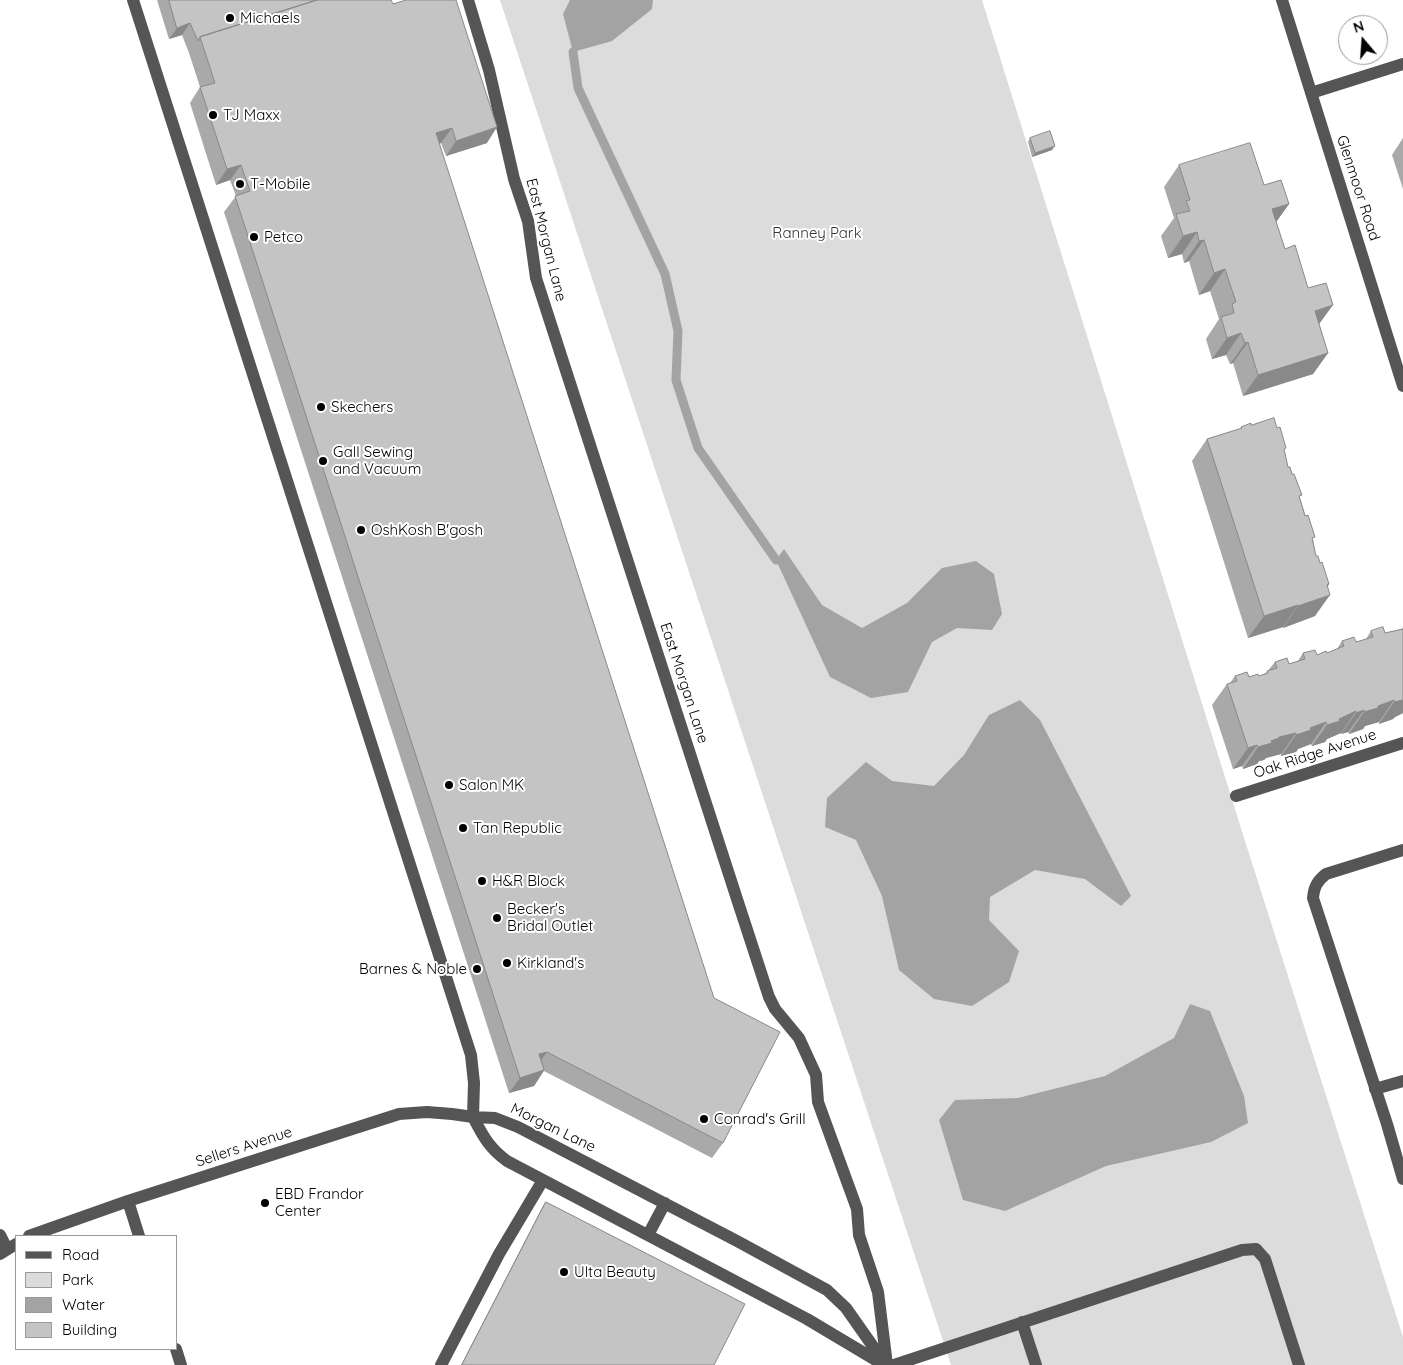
<!DOCTYPE html>
<html>
<head>
<meta charset="utf-8">
<style>
  body { margin:0 }
  #map { position:relative; width:1403px; height:1365px; overflow:hidden; background:#fff; font-family:Quicksand,sans-serif }
  canvas { display:block }
  .legend { position:absolute; left:15px; top:1235px; width:162px; height:115px; box-sizing:border-box; background:#fff; border:1px solid #999; margin:0; padding:6px 9px; list-style:none; font-size:15px; color:#000 }
  .legend li { display:flex; align-items:center; gap:10px; height:25px }
  .legend b { width:25px; border:1px solid #999 }
  .north { position:absolute; left:1338px; top:15px; width:50px; height:50px; box-sizing:border-box; background:#fff; border:1px solid #999; border-radius:50%; rotate:342deg; font-size:14px; font-weight:700; line-height:20px; text-align:center; color:#000 }
  .north::after { content:''; display:block; margin:auto; width:18px; height:22px; background:#000; clip-path:polygon(50% 0,100% 100%,50% 72%,0 100%) }
</style>
</head>
<body>
<div id="map">
<canvas width="1403" height="1365"></canvas>
<ul class="legend">
<li><b style="height:6px;background:#555"></b>Road</li>
<li><b style="height:14px;background:#dcdcdc"></b>Park</li>
<li><b style="height:14px;background:#a3a3a3"></b>Water</li>
<li><b style="height:14px;background:#c4c4c4"></b>Building</li>
</ul>
<div class="north">N</div>
</div>
<script>
const context = document.querySelector('canvas').getContext('2d');
context.lineJoin = 'round';
function fillPath(path, color) { context.fillStyle = color; context.fill(path, 'evenodd'); }
function strokePath(path, color, width, dash) { context.strokeStyle = color; context.lineWidth = width; context.lineCap = dash ? 'butt' : 'round'; context.setLineDash(dash || []); context.stroke(path); }
function label(font, color, halo, rows, align = 'center') {
  context.font = font + ' Quicksand,sans-serif'; context.lineWidth = 4; context.setLineDash([]); context.textBaseline = 'middle'; context.strokeStyle = halo; context.fillStyle = color; for (const [text, x, y, turn = 0] of rows) {
    context.save(); context.translate(x, y); context.rotate((+turn || 0) * Math.PI / 180); context.textAlign = isNaN(turn) ? turn : align; if (halo) context.strokeText(text, 0, 0); context.fillText(text, 0, 0); context.restore();
  }
}
fillPath(new Path2D(`
  M500 0H982L1245 841 1403 1337V1365H951Z`), '#dcdcdc');
fillPath(new Path2D(`
  M570 0H653L652 9 612 41 573 52 563 14Z
  M784 549 822 605 862 628 907 603 942 568 976 561 994 574 1002 614 992 630 957 628 932 642 908 692 871 698 830 677 776 560Z
  M1020 700 1040 720 1131 896 1121 906 1085 879 1035 870 990 897 989 920 1019 951 1009 982 972 1006 934 999 899 970 882 896 856 840 825 827 827 798 866 762 892 781 934 786 964 755 989 715Z
  M1190 1004 1210 1011 1244 1096 1248 1123 1211 1142 1106 1166 1005 1211 963 1200 939 1120 955 1100 1018 1098 1105 1076 1174 1038Z`), '#a3a3a3');
strokePath(new Path2D(`
  M573 52 578 88 665 274 678 331 676 380 698 448 776 560`), '#a3a3a3', 9);
strokePath(new Path2D(`
  M133 0 471 1055 474 1083 473 1117
  M468 0 489 70 514 179 528 221 536 278 736 896 769 997 775 1009 799 1038 816 1075 818 1102 857 1209 859 1235 878 1292 887 1365
  M1282 0 1403 386
  M1311 93 1403 64
  M1236 796 1403 743
  M1403 850 1326 874C1317 881 1314 887 1313 898L1387 1124 1403 1179
  M1375 1089 1403 1081
  M473 1117C483 1136 489 1148 507 1161L807 1319 884 1365
  M128 1201 139 1236
  M0 1235 7 1249
  M648 1235 665 1203
  M29 1236 128 1201 399 1114 427 1112 452 1114 473 1117 495 1118 518 1127 737 1241 827 1290 846 1308 886 1365
  M0 1254 16 1244
  M1022 1322 1036 1365
  M176 1349 181 1365
  M441 1365 499 1254 543 1180
  M894 1365 1242 1250 1256 1249 1265 1259 1299 1365`), '#555', 12);
fillPath(new Path2D(`
  M157 0H391L393 4 487 143 446 156 441 143 439 144 723 1143 712 1158 544 1071 534 1086 509 1093 224 212 236 196 230 180 216 185 190 103 200 87 189 53 182 35 169 39Z
  M1030 138 1052 150 1032 157 1028 142Z
  M1403 138V189L1392 155Z
  M1179 165 1264 185 1289 204 1276 222 1285 249 1319 324 1328 353 1313 374 1243 396 1233 363 1230 364 1226 355 1212 359 1206 339 1219 319 1210 291 1199 295 1189 261 1184 263 1182 254 1168 258 1161 236 1174 218 1164 187Z
  M1251 425 1284 451 1288 467 1300 498 1313 540 1316 556 1329 584 1327 587 1315 616 1283 628V627L1248 638 1192 461 1207 439 1240 429 1241 427Z
  M1403 627V713L1395 717 1393 719 1379 724V722L1365 726 1363 729 1349 734 1348 732 1341 734V733L1327 739 1325 742 1312 746 1311 744 1298 749 1296 752 1281 756V754L1266 758 1264 760 1259 761 1257 764 1243 769 1242 766 1233 769 1212 705 1227 684 1230 683 1235 676 1249 677 1259 676 1266 673 1275 662 1289 664 1298 661 1303 653 1317 655 1327 653 1337 649 1342 641 1356 642 1366 639 1371 631 1385 633 1402 629Z
  M546 1202 714 1365H461L543 1206Z`), '#a9a9a9');
fillPath(new Path2D(`
  M190 23 182 35 169 39 177 28Z
  M497 127 487 143 446 156 456 141Z
  M452 128 441 143 425 148 436 133Z
  M1055 146 1052 150 1032 157 1035 153Z
  M241 165 230 180 216 185 227 169Z
  M1289 204 1274 225 1272 209Z
  M1197 232 1182 254 1168 258 1183 236Z
  M1204 240 1189 261 1184 263 1199 241Z
  M1225 269 1210 291 1199 295 1214 273Z
  M1333 305 1317 327 1315 311Z
  M1241 333 1226 355 1212 359 1227 338Z
  M1248 342 1233 363 1230 364 1245 343Z
  M1328 353 1313 374 1243 396 1258 375Z
  M1329 584 1319 599 1330 595 1315 616 1283 628 1298 606 1327 585Z
  M1298 605 1283 627 1248 638 1264 616Z
  M1394 700 1379 722 1365 726 1363 729 1349 734 1364 712 1378 706Z
  M1403 700V713L1395 717 1393 719 1379 724 1394 702Z
  M1364 710 1348 732 1341 734 1356 713Z
  M1356 711 1341 733 1327 739 1325 742 1312 746 1327 725Z
  M1326 722 1311 744 1298 749 1296 752 1281 756 1296 735 1310 728Z
  M1296 733 1281 754 1266 758 1264 760 1259 761 1257 764 1243 769 1258 747 1279 737Z
  M1257 745 1242 766 1233 769 1248 748Z
  M547 1052 536 1067 539 1054Z
  M544 1070 534 1086 509 1093 520 1078Z`), '#898989');
const building = new Path2D(`
  M169 0H317L200 37 198 41 190 23 177 28Z
  M317 0H391L393 4 406 0H456L497 127 456 141 452 128 436 133 714 998 780 1032 723 1143 547 1052 539 1054 544 1070 520 1078 235 196 250 191 241 165 227 169 200 87 215 83 200 37Z
  M1050 131 1055 146 1035 153 1030 138Z
  M1250 143 1264 185 1281 180 1289 204 1272 209 1285 249 1295 245 1308 288 1326 283 1333 305 1315 311 1328 353 1258 375 1248 342 1245 343 1241 333 1227 338 1221 317 1234 313 1232 304 1236 302 1225 269 1214 273 1204 240 1199 241 1197 232 1183 236 1176 214 1190 211 1186 201 1190 200 1179 165Z
  M1274 418 1277 428 1280 427 1286 448 1284 449 1288 467H1290L1292 474H1294L1302 495 1299 496 1305 516 1308 515 1315 537 1312 538 1316 556H1318L1320 563 1322 562 1329 584 1327 585 1330 595 1298 606V605L1264 616 1207 439 1242 428 1241 427 1251 423V425Z
  M1383 627 1385 633 1403 629V700L1394 702V700L1378 706V708L1364 712V710L1356 713V711L1339 719 1340 721 1327 725 1326 722 1310 728 1311 730 1296 735V733L1279 737V738L1271 741 1272 743 1258 747 1257 745 1248 748 1227 684 1237 681 1235 676 1247 672 1249 677 1258 674 1259 676 1268 673 1267 671 1277 668 1275 662 1287 658 1289 664 1305 659 1303 653 1315 650 1317 655 1326 651 1327 653 1344 646 1342 641 1354 637 1356 642 1373 637 1371 631Z
  M546 1202 745 1304 714 1365H462Z`);
fillPath(building, '#c4c4c4');
strokePath(building, '#898989', 1);
for (const [x, y, r, color] of [
  [230,18,5,"#000"],
  [213,115,5,"#000"],
  [240,184,5,"#000"],
  [254,237,5,"#000"],
  [321,407,5,"#000"],
  [323,461,5,"#000"],
  [361,530,5,"#000"],
  [449,785,5,"#000"],
  [463,828,5,"#000"],
  [482,881,5,"#000"],
  [497,918,5,"#000"],
  [507,963,5,"#000"],
  [477,969,5,"#000"],
  [704,1119,5,"#000"],
  [265,1203,5,"#000"],
  [564,1272,5,"#000"]
]) { const dot = new Path2D(); dot.arc(x, y, r, 0, 2 * Math.PI); context.fillStyle = color; context.fill(dot); strokePath(dot, '#fff', 2); }
label('15px', '#000', '#fff', [
  ["Michaels",240,18],
  ["TJ Maxx",223,115],
  ["T-Mobile",250,184],
  ["Petco",264,237],
  ["Skechers",331,407],
  ["Gall Sewing",333,452],
  ["and Vacuum",333,469],
  ["OshKosh B'gosh",371,530],
  ["Salon MK",459,785],
  ["Tan Republic",473,828],
  ["H&R Block",492,881],
  ["Becker's",507,909],
  ["Bridal Outlet",507,926],
  ["Kirkland's",517,963],
  ["Barnes & Noble",467,969,"right"],
  ["Conrad's Grill",714,1119],
  ["EBD Frandor",275,1194],
  ["Center",275,1211],
  ["Ulta Beauty",574,1272]
], 'left');
label('15px', '#000', '#fff', [
  ["Glenmoor Road",1358,188,72],
  ["East Morgan Lane",546,240,76],
  ["East Morgan Lane",684,683,72],
  ["Oak Ridge Avenue",1315,754,-18],
  ["Morgan Lane",553,1128,26],
  ["Sellers Avenue",244,1147,-18]
]);
label('15px', '#333', '#fff', [
  ["Ranney Park",817,233]
]);
</script>
</body>
</html>
